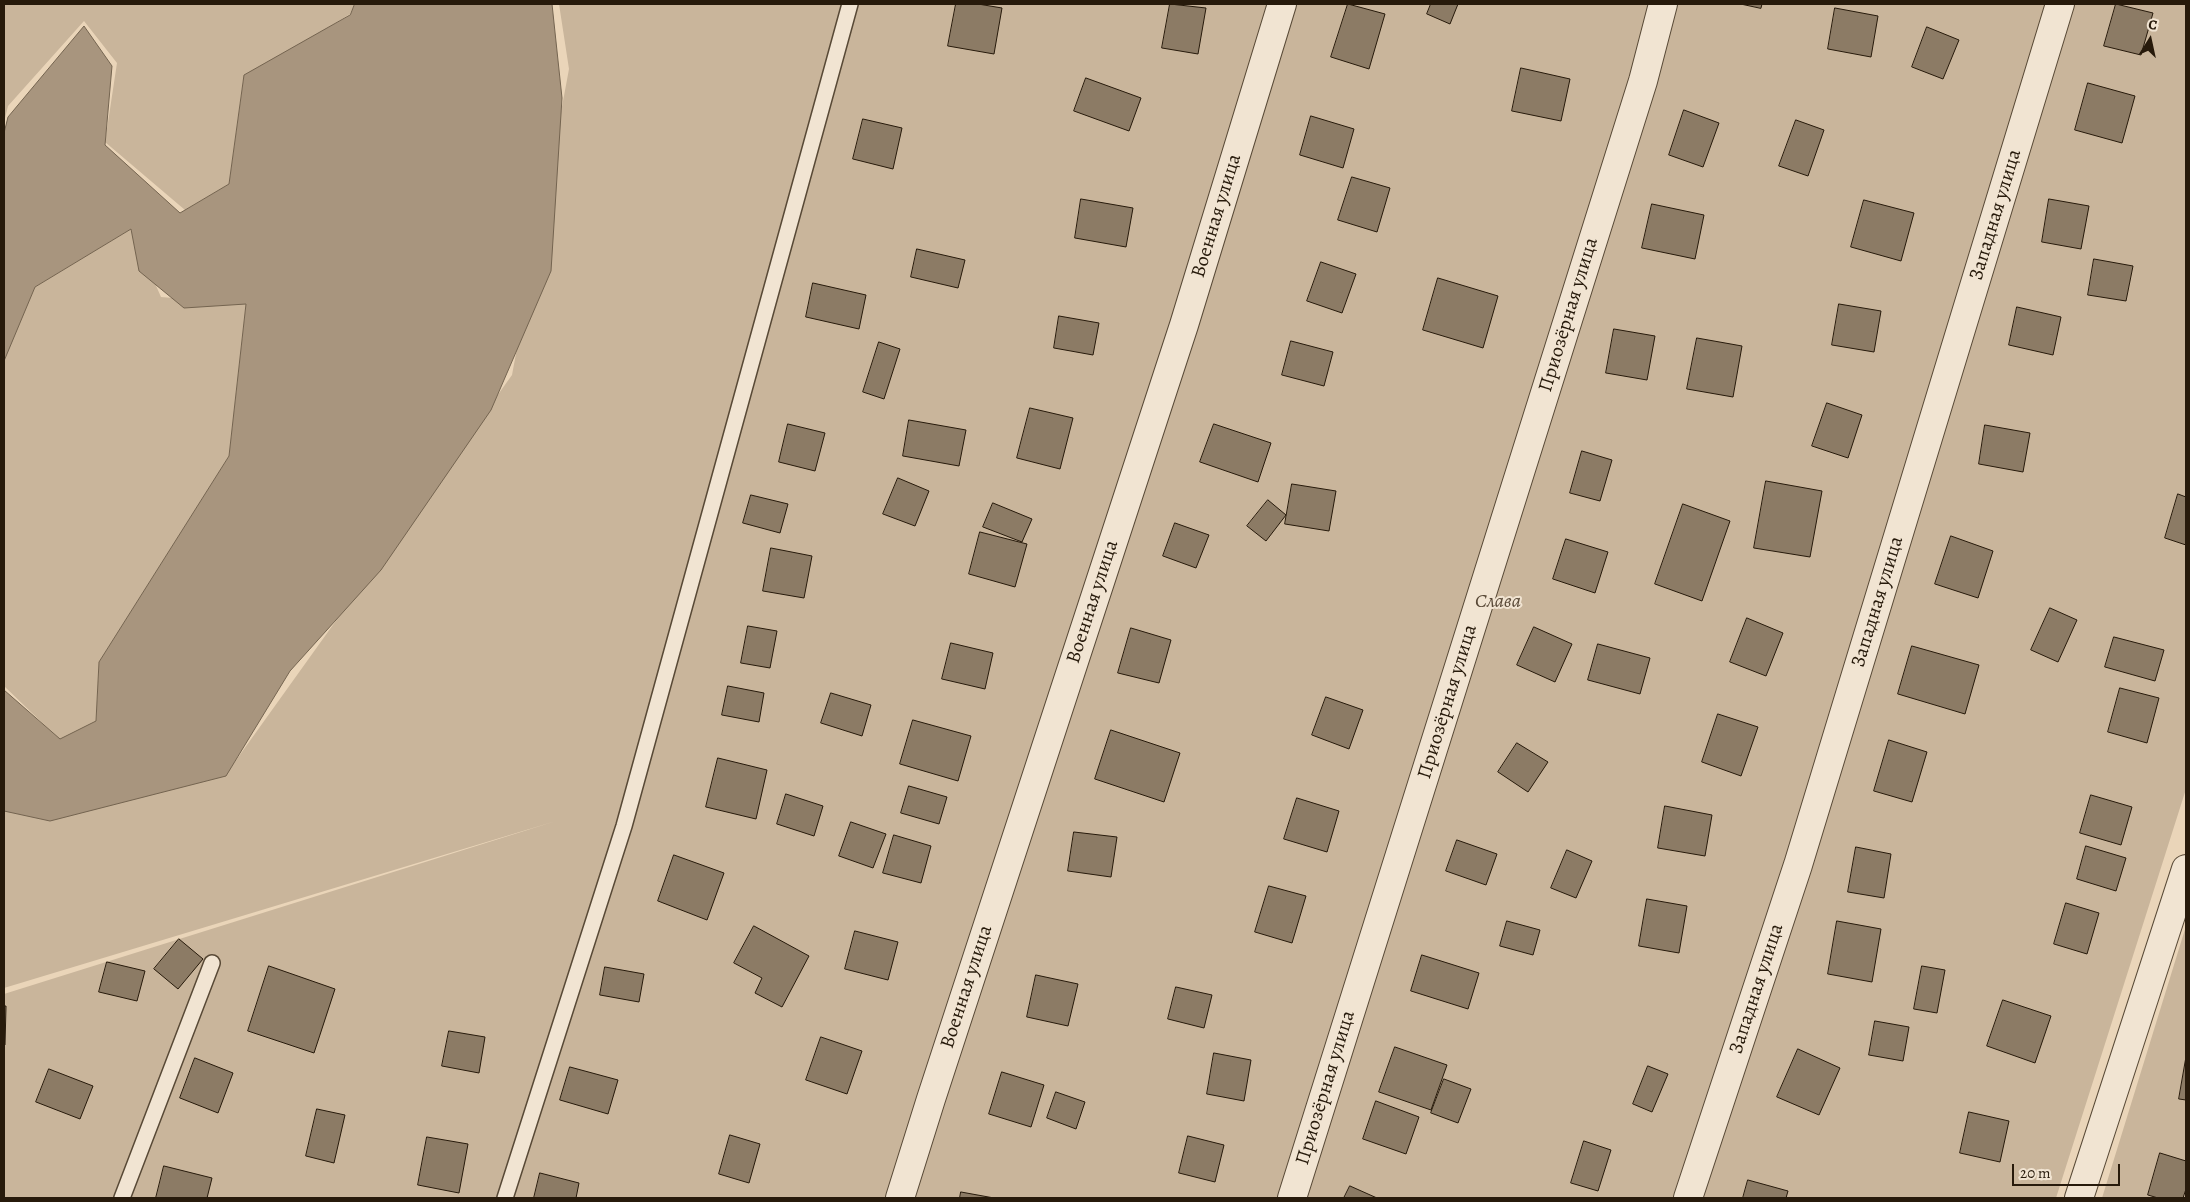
<!DOCTYPE html>
<html>
<head>
<meta charset="utf-8">
<style>
  body { margin:0 }
  #map { position:relative; width:2190px; height:1202px; overflow:hidden; background:#ead5b9; font-family:Alegreya,serif }
  canvas { display:block }
  .frame { position:absolute; inset:0; border:5px solid #271a0b; pointer-events:none }
  .north { position:absolute; left:2125px; top:15px; width:50px; height:50px; -webkit-text-stroke:4px #f1e4d2; paint-order:stroke; rotate:10deg; font-size:14px; font-weight:700; line-height:20px; text-align:center; color:#271a0b }
  .north::after { content:''; display:block; margin:auto; width:18px; height:22px; background:#271a0b; clip-path:polygon(50% 0,100% 100%,50% 72%,0 100%) }
  .scale { position:absolute; left:2012px; top:1164px; width:108px; height:22px; box-sizing:border-box; border:2px solid #271a0b; border-top:0; padding-left:6px; font-size:15px; line-height:18px; white-space:nowrap; color:#271a0b; -webkit-text-stroke:4px #f1e4d2; paint-order:stroke }
</style>
</head>
<body>
<div id="map">
<canvas width="2190" height="1202"></canvas>
<div class="frame"></div>
<div class="north">С</div>
<div class="scale">20 m</div>
</div>
<script>
const context = document.querySelector('canvas').getContext('2d');
context.lineJoin = 'round';
function fillPath(path, color) { context.fillStyle = color; context.fill(path, 'evenodd'); }
function strokePath(path, color, width, dash) { context.strokeStyle = color; context.lineWidth = width; context.lineCap = dash ? 'butt' : 'round'; context.setLineDash(dash || []); context.stroke(path); }
function label(font, color, halo, rows, align = 'center') {
  context.font = font + ' Alegreya,serif'; context.lineWidth = 4; context.setLineDash([]); context.textBaseline = 'middle'; context.strokeStyle = halo; context.fillStyle = color; for (const [text, x, y, turn = 0] of rows) {
    context.save(); context.translate(x, y); context.rotate((+turn || 0) * Math.PI / 180); context.textAlign = isNaN(turn) ? turn : align; if (halo) context.strokeText(text, 0, 0); context.fillText(text, 0, 0); context.restore();
  }
}
fillPath(new Path2D(`
  M4 4H355L350 14 243 81 229 184 185 210 105 142 117 63 84 21 8 106 4 122Z
  M559 4H843L730 442 859 4H2186V789L2056 1198H4V994L556 821 4 988V808L229 770 512 375 569 69Z
  M131 229 161 297 246 304 229 456 99 662 96 722 60 740 4 686V349L35 287Z
  M2186 926V1198H2102Z`), '#c9b59b');
const water = new Path2D(`
  M355 4H552L562 98 551 271 491 410 381 570 290 671 226 776 50 821 4 811V690L60 739 96 721 99 662 229 456 246 304 184 308 139 271 131 229 35 287 4 361V133L8 117 84 26 112 66 105 145 180 213 229 184 244 75 350 15Z`);
fillPath(water, '#a8957e');
strokePath(water, '#746450', 1);
const building = new Path2D(`
  M956 4H978L1002 8 994 54 948 46Z
  M1170 4 1206 8 1198 54 1162 48Z
  M1348 4 1385 14 1369 69 1331 57Z
  M1431 4H1458L1450 24 1427 14Z
  M1741 4H1762L1761 8Z
  M2116 4 2153 13 2141 55 2104 46Z
  M1835 8 1878 16 1871 57 1828 49Z
  M1927 27 1959 40 1943 79 1912 67Z
  M1521 68 1570 79 1561 121 1512 111Z
  M1086 78 1141 98 1129 131 1074 111Z
  M2088 83 2135 96 2122 143 2075 130Z
  M1684 110 1719 123 1703 167 1669 155Z
  M1311 116 1354 129 1343 168 1300 155Z
  M863 119 902 128 893 169 853 159Z
  M1796 120 1824 130 1808 176 1779 166Z
  M1352 177 1390 188 1377 232 1338 220Z
  M1081 199 1133 208 1126 247 1075 238Z
  M2049 199 2089 206 2081 249 2042 242Z
  M1864 200 1914 213 1901 261 1851 247Z
  M1652 204 1704 215 1695 259 1642 248Z
  M917 249 965 260 958 288 911 277Z
  M2094 259 2133 266 2126 301 2088 295Z
  M1321 262 1356 274 1342 313 1307 301Z
  M1438 278 1498 296 1483 348 1423 330Z
  M813 283 866 295 859 329 806 317Z
  M1839 304 1881 311 1874 352 1832 345Z
  M2017 307 2061 317 2053 355 2009 345Z
  M1059 316 1099 323 1093 355 1054 348Z
  M1614 329 1655 336 1647 380 1606 373Z
  M1697 338 1742 346 1733 397 1687 389Z
  M1291 341 1333 352 1324 386 1282 375Z
  M879 342 900 349 884 399 863 392Z
  M1827 403 1862 415 1848 458 1812 446Z
  M1030 408 1073 418 1060 469 1017 458Z
  M909 420 966 430 959 466 903 456Z
  M788 424 825 433 815 471 779 462Z
  M1214 424 1271 443 1258 482 1200 462Z
  M1985 425 2030 433 2023 472 1979 464Z
  M1582 451 1612 460 1600 501 1570 493Z
  M898 478 929 491 915 526 883 514Z
  M1766 481 1822 491 1810 557 1754 548Z
  M1292 484 1336 491 1329 531 1285 524Z
  M2178 494 2186 497V545L2165 538Z
  M751 495 788 504 780 533 743 523Z
  M1268 500 1286 515 1266 541 1247 526Z
  M993 503 1032 519 1022 542 983 527Z
  M1683 504 1730 521 1702 601 1655 584Z
  M1175 523 1209 535 1196 568 1163 556Z
  M980 532 1027 544 1015 587 969 574Z
  M1951 536 1993 551 1978 598 1935 584Z
  M1566 539 1608 552 1595 593 1553 579Z
  M771 548 812 556 804 598 763 591Z
  M2050 608 2077 620 2058 662 2031 650Z
  M1747 618 1783 633 1766 676 1730 662Z
  M748 626 777 631 770 668 741 663Z
  M1534 627 1572 644 1555 682 1517 665Z
  M1131 628 1171 640 1159 683 1118 673Z
  M2114 637 2164 650 2155 681 2105 667Z
  M951 643 993 653 985 689 942 679Z
  M1598 644 1650 658 1640 694 1588 680Z
  M1912 646 1979 665 1965 714 1898 694Z
  M728 686 764 693 759 722 722 715Z
  M2120 688 2159 698 2147 743 2108 732Z
  M831 693 871 705 862 736 821 723Z
  M1326 697 1363 710 1349 749 1312 735Z
  M1718 714 1758 727 1741 776 1702 762Z
  M913 720 971 736 958 781 900 764Z
  M1111 730 1180 753 1164 802 1095 779Z
  M1889 740 1927 752 1912 802 1874 791Z
  M1517 743 1548 762 1528 792 1498 772Z
  M718 758 767 770 756 819 706 807Z
  M909 786 947 797 939 824 901 813Z
  M786 794 823 806 814 836 777 824Z
  M2091 795 2132 807 2121 845 2080 833Z
  M1297 798 1339 811 1327 852 1284 839Z
  M1665 806 1712 815 1705 856 1658 848Z
  M851 822 886 834 873 868 839 856Z
  M1074 832 1117 837 1111 877 1068 871Z
  M894 835 931 846 921 883 883 873Z
  M1457 840 1497 854 1486 885 1446 871Z
  M2086 846 2126 858 2116 891 2077 879Z
  M1856 847 1891 854 1884 898 1848 892Z
  M1567 850 1592 861 1576 898 1551 888Z
  M674 855 724 873 707 920 658 901Z
  M1269 886 1306 896 1292 943 1255 932Z
  M1647 899 1687 906 1679 953 1639 946Z
  M2066 903 2099 913 2087 954 2054 944Z
  M1507 921 1540 930 1533 955 1500 946Z
  M1837 921 1881 929 1872 982 1828 974Z
  M754 926 809 956 782 1007 755 993 762 978 734 963Z
  M855 931 898 942 888 980 845 969Z
  M179 939 203 959 178 989 154 969Z
  M1422 955 1479 973 1468 1009 1411 991Z
  M107 962 145 971 137 1001 99 992Z
  M269 966 335 989 314 1053 248 1031Z
  M1922 966 1945 970 1937 1013 1914 1009Z
  M605 967 644 974 639 1002 600 995Z
  M1036 975 1078 984 1068 1026 1027 1017Z
  M1176 987 1212 995 1204 1028 1168 1019Z
  M2003 1000 2051 1016 2035 1063 1987 1046Z
  M4 1006H6L5 1045H4Z
  M1875 1021 1909 1027 1903 1061 1869 1055Z
  M449 1031 485 1037 479 1073 442 1066Z
  M821 1037 862 1051 847 1094 806 1080Z
  M1395 1047 1447 1065 1431 1110 1379 1092Z
  M1798 1049 1840 1068 1819 1115 1777 1097Z
  M1214 1053 1251 1060 1244 1101 1207 1094Z
  M2186 1057V1100L2179 1099Z
  M195 1058 233 1073 218 1113 180 1098Z
  M1648 1066 1668 1074 1652 1112 1633 1104Z
  M570 1067 618 1080 608 1114 560 1100Z
  M49 1069 93 1086 80 1119 36 1102Z
  M1002 1072 1044 1085 1031 1127 989 1114Z
  M1444 1079 1471 1089 1458 1123 1431 1113Z
  M1056 1092 1085 1102 1076 1129 1047 1118Z
  M1376 1101 1419 1117 1406 1154 1363 1139Z
  M317 1109 345 1115 334 1163 306 1156Z
  M1969 1112 2009 1121 2000 1162 1960 1153Z
  M730 1135 760 1144 749 1183 719 1174Z
  M1188 1136 1224 1145 1215 1182 1179 1173Z
  M427 1137 468 1144 459 1193 418 1185Z
  M1584 1141 1611 1150 1598 1191 1571 1183Z
  M2160 1153 2186 1161V1189L2183 1198H2158L2148 1195Z
  M164 1166 212 1178 207 1198H156Z
  M540 1173 579 1183 576 1198H534Z
  M1748 1180 1788 1191 1786 1198H1743Z
  M1350 1186 1377 1198H1344Z
  M961 1192 994 1198H960Z`);
fillPath(building, '#8c7b65');
strokePath(building, '#271a0b', 1);
const lane = new Path2D(`
  M122 1198 212 963
  M505 1198 624 826 850 4`);
const street = new Path2D(`
  M900 1198 931 1099 1184 325 1282 4
  M1292 1198 1643 81 1663 4
  M1688 1198 1798 865 2060 4
  M2079 1198 2186 869`);
strokePath(lane, '#584936', 18);
strokePath(street, '#584936', 30);
strokePath(lane, '#f1e4d2', 15);
strokePath(street, '#f1e4d2', 28);
label('20px', '#271a0b', '#f1e4d2', [
  ["Западная улица",1996,215,-73],
  ["Военная улица",1217,216,-73],
  ["Приозёрная улица",1569,315,-73],
  ["Военная улица",1093,602,-72],
  ["Западная улица",1878,602,-73],
  ["Приозёрная улица",1448,702,-73],
  ["Военная улица",967,987,-72],
  ["Западная улица",1757,989,-72],
  ["Приозёрная улица",1326,1088,-73]
]);
label('italic 20px', '#584836', '#f1e4d2', [
  ["Слава",1498,602]
]);
</script>
</body>
</html>
